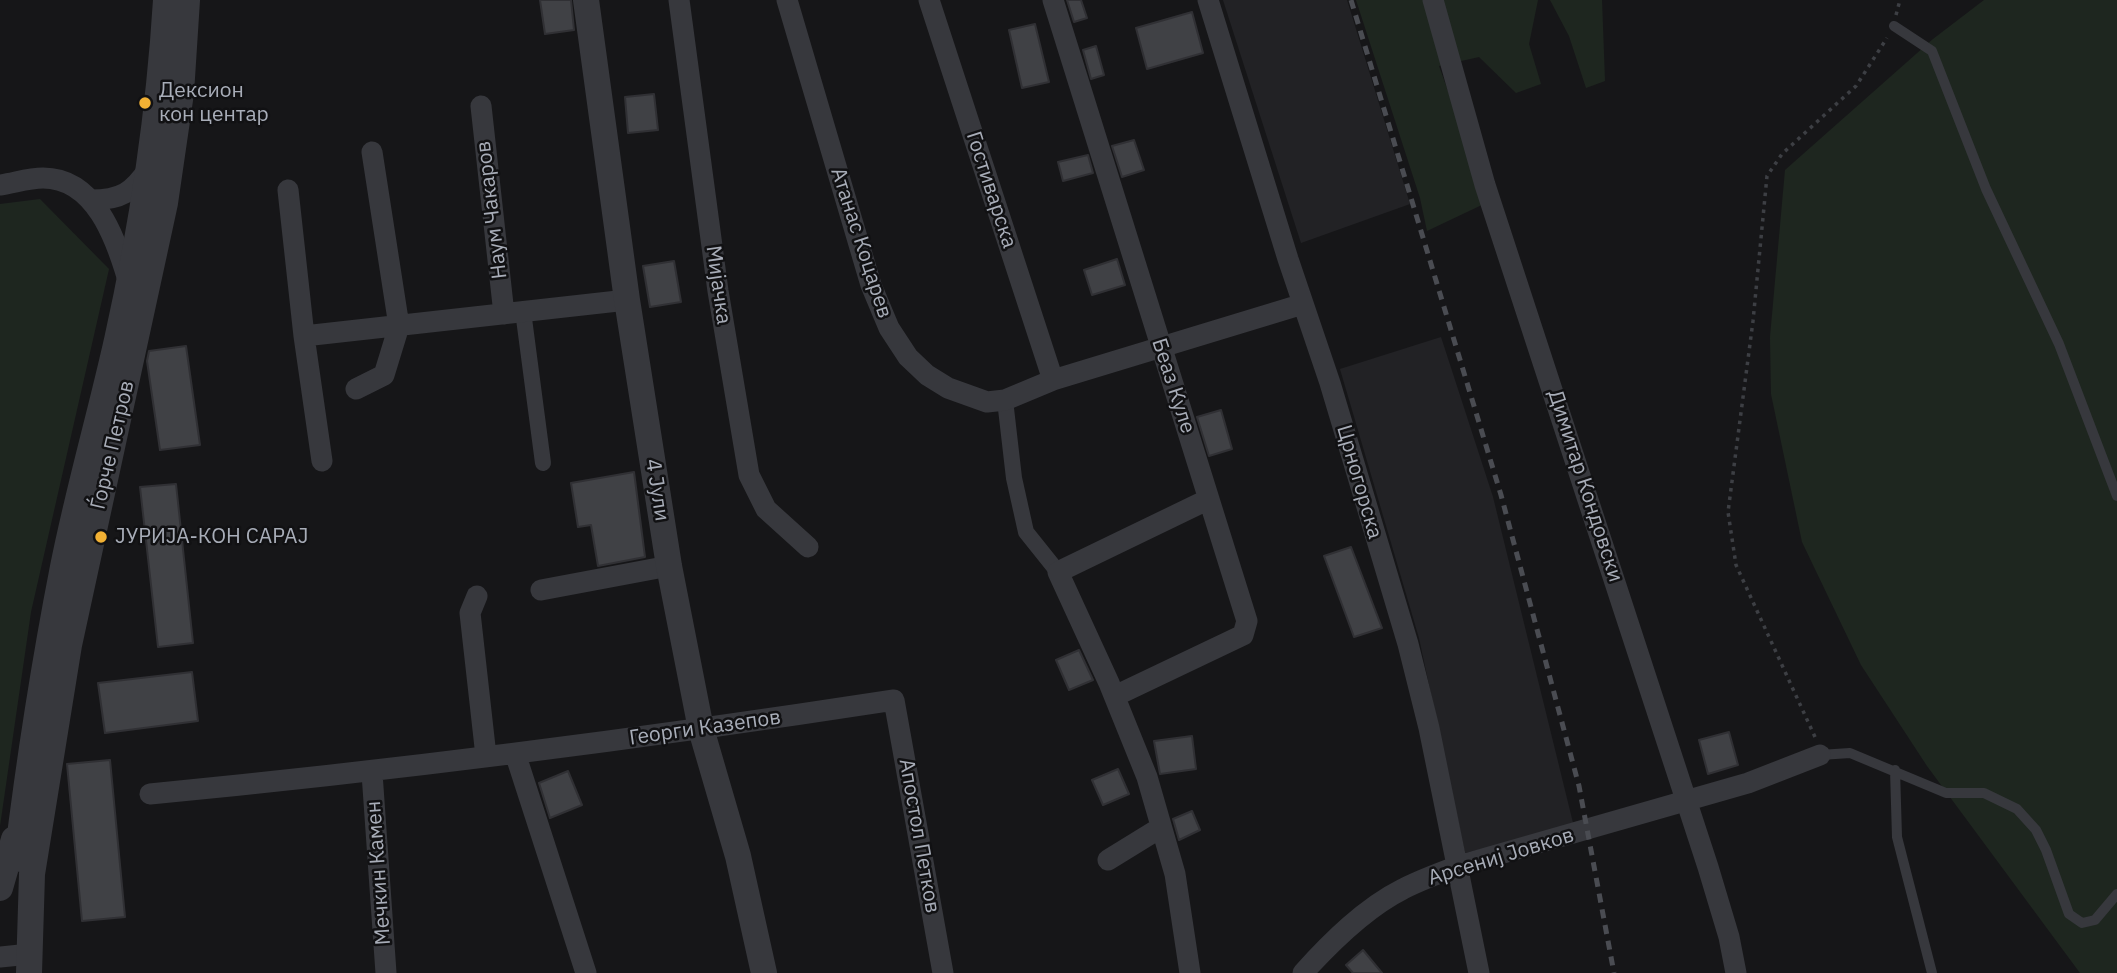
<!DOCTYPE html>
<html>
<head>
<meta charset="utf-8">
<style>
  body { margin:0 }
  canvas { display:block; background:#161618 }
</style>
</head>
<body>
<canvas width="2117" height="973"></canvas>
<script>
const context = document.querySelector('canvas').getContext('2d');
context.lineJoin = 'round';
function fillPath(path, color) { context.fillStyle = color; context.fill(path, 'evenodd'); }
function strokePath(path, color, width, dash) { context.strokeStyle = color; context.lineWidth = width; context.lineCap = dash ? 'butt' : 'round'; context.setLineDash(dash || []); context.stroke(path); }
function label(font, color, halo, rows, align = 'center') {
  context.font = font + ' "IBM Plex Sans",sans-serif'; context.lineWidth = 5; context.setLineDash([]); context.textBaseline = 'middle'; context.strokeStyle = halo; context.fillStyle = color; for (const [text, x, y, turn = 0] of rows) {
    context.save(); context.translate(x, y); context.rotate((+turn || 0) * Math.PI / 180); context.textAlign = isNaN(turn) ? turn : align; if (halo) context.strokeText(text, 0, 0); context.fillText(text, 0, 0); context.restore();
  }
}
fillPath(new Path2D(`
  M1223 0H1347L1410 204 1301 243Z
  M1441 337 1493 497 1574 827 1465 853 1419 638 1340 369Z`), '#222225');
fillPath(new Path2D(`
  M1356 0H1538L1529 44 1541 84 1516 93 1479 57 1439 66 1488 202 1427 231 1420 198Z
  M1550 0H1602L1605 81 1586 88 1569 36Z
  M1984 0H2117V973H2080L1927 766 1861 665 1802 542 1771 394 1770 337 1785 170 1933 39Z
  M40 199 109 269 31 612 0 826V204Z`), '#1e261f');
const building = new Path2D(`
  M540 0H571L574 30 545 34Z
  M1067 0H1081L1087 18 1074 22Z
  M1192 12 1203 53 1147 69 1136 28Z
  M1035 24 1049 82 1022 88 1009 30Z
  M1096 46 1104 75 1091 79 1083 50Z
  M654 94 658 130 628 133 625 97Z
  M1134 140 1144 170 1122 177 1112 146Z
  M1088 155 1093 173 1063 181 1058 162Z
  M1117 259 1125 285 1092 295 1084 270Z
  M674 261 681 302 650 307 643 266Z
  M186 346 200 445 160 450 147 361 149 351Z
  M1221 410 1232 449 1209 456 1197 417Z
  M634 472 645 557 598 566 591 525 578 527 571 483Z
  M176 484 193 643 158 647 140 487Z
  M1351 547 1382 628 1354 637 1324 556Z
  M1079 650 1093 680 1069 690 1056 660Z
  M192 672 198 721 105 733 98 683Z
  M1729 732 1738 765 1708 774 1699 740Z
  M1192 736 1196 769 1160 774 1154 741Z
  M110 760 125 917 82 921 67 764Z
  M1118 769 1129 794 1103 805 1092 780Z
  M568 771 582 805 550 818 539 783Z
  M1192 811 1200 830 1179 840 1173 819Z
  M1363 950 1382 973H1353L1346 965Z`);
fillPath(building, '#404145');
strokePath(building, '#303034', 2);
strokePath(new Path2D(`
  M1896 15 1900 0
  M1815 737 1736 565 1728 512 1753 321 1767 176 1782 154 1856 86 1887 38`), '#3d3f44', 3.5, [3.5, 5]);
strokePath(new Path2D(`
  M1894 26 1932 51 1986 189 2059 344 2117 496
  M1820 755 1850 753 1946 793H1984L2017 809 2036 830 2046 850 2069 914 2082 923 2095 920 2117 894
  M1895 770 1897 837 1932 973`), '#37383d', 10);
strokePath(new Path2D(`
  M523 311 543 463
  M1005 400 1014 478 1026 532 1058 572`), '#37383d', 16);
strokePath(new Path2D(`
  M679 0 718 291 749 475 766 509 808 547
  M787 0 871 285 889 328 908 357 927 375 948 388 987 402 1005 400 1053 380 1303 304
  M929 0 1053 380
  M1053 0 1247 621 1243 635 1115 696
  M1208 0 1288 259 1330 383 1408 644 1429 728 1479 973
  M1433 0 1485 185 1708 867 1729 937 1736 973
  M481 106 504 314
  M0 185C14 183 29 178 43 178 95 178 116 239 128 280
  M288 190 304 336 322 461
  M91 200C121 200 133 192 149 168
  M304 336 627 300
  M356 389 384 375 399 326 372 152
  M541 590 669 566
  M477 596 470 613 486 756
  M515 753 586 973
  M372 773 386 973
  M150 794C399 770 647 738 894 700L943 973
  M1108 860 1160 828
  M0 957 30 954
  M1190 973 1175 874 1147 777 1109 683 1058 572 1209 499
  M1303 973C1331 942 1365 908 1403 889 1420 880 1440 873 1458 866L1748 783 1820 755`), '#37383d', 21);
strokePath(new Path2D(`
  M586 0 627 300 669 566 701 729 738 856 764 973
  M17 859C29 761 44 664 63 567 78 491 100 416 117 340 142 228 159 115 166 0
  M0 888 14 839
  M29 973 32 874 69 645 165 203 181 93 187 0`), '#37383d', 26);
strokePath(new Path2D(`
  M1351 0 1501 495 1579 786 1614 973`), '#4a4c52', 5, [9, 7]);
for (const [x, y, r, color] of [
  [145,103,7,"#f2b134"],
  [101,537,7,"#f2b134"]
]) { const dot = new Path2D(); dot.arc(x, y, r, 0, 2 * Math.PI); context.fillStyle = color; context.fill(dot); strokePath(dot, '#111113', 2.5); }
label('21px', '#a8adb8', '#111113', [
  ["Дексион",159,91],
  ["кон центар",159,115],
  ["ЈУРИЈА-КОН САРАЈ",115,537]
], 'left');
label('21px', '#a8adb8', '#111113', [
  ["Гостиварска",991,190,72],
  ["Наум Чакаров",492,210,-97],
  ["Атанас Коцарев",861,243,72],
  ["Мијачка",718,285,82],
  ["Беаз Куле",1173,386,72],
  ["Ѓорче Петров",113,445,-77],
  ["Црногорска",1359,482,74],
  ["Димитар Кондовски",1585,486,72],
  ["4 Јули",657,490,81],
  ["Георги Казепов",705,728,-8],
  ["Апостол Петков",919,836,80],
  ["Арсениј Јовков",1501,857,-17],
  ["Мечкин Камен",379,873,-94]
]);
</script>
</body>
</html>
